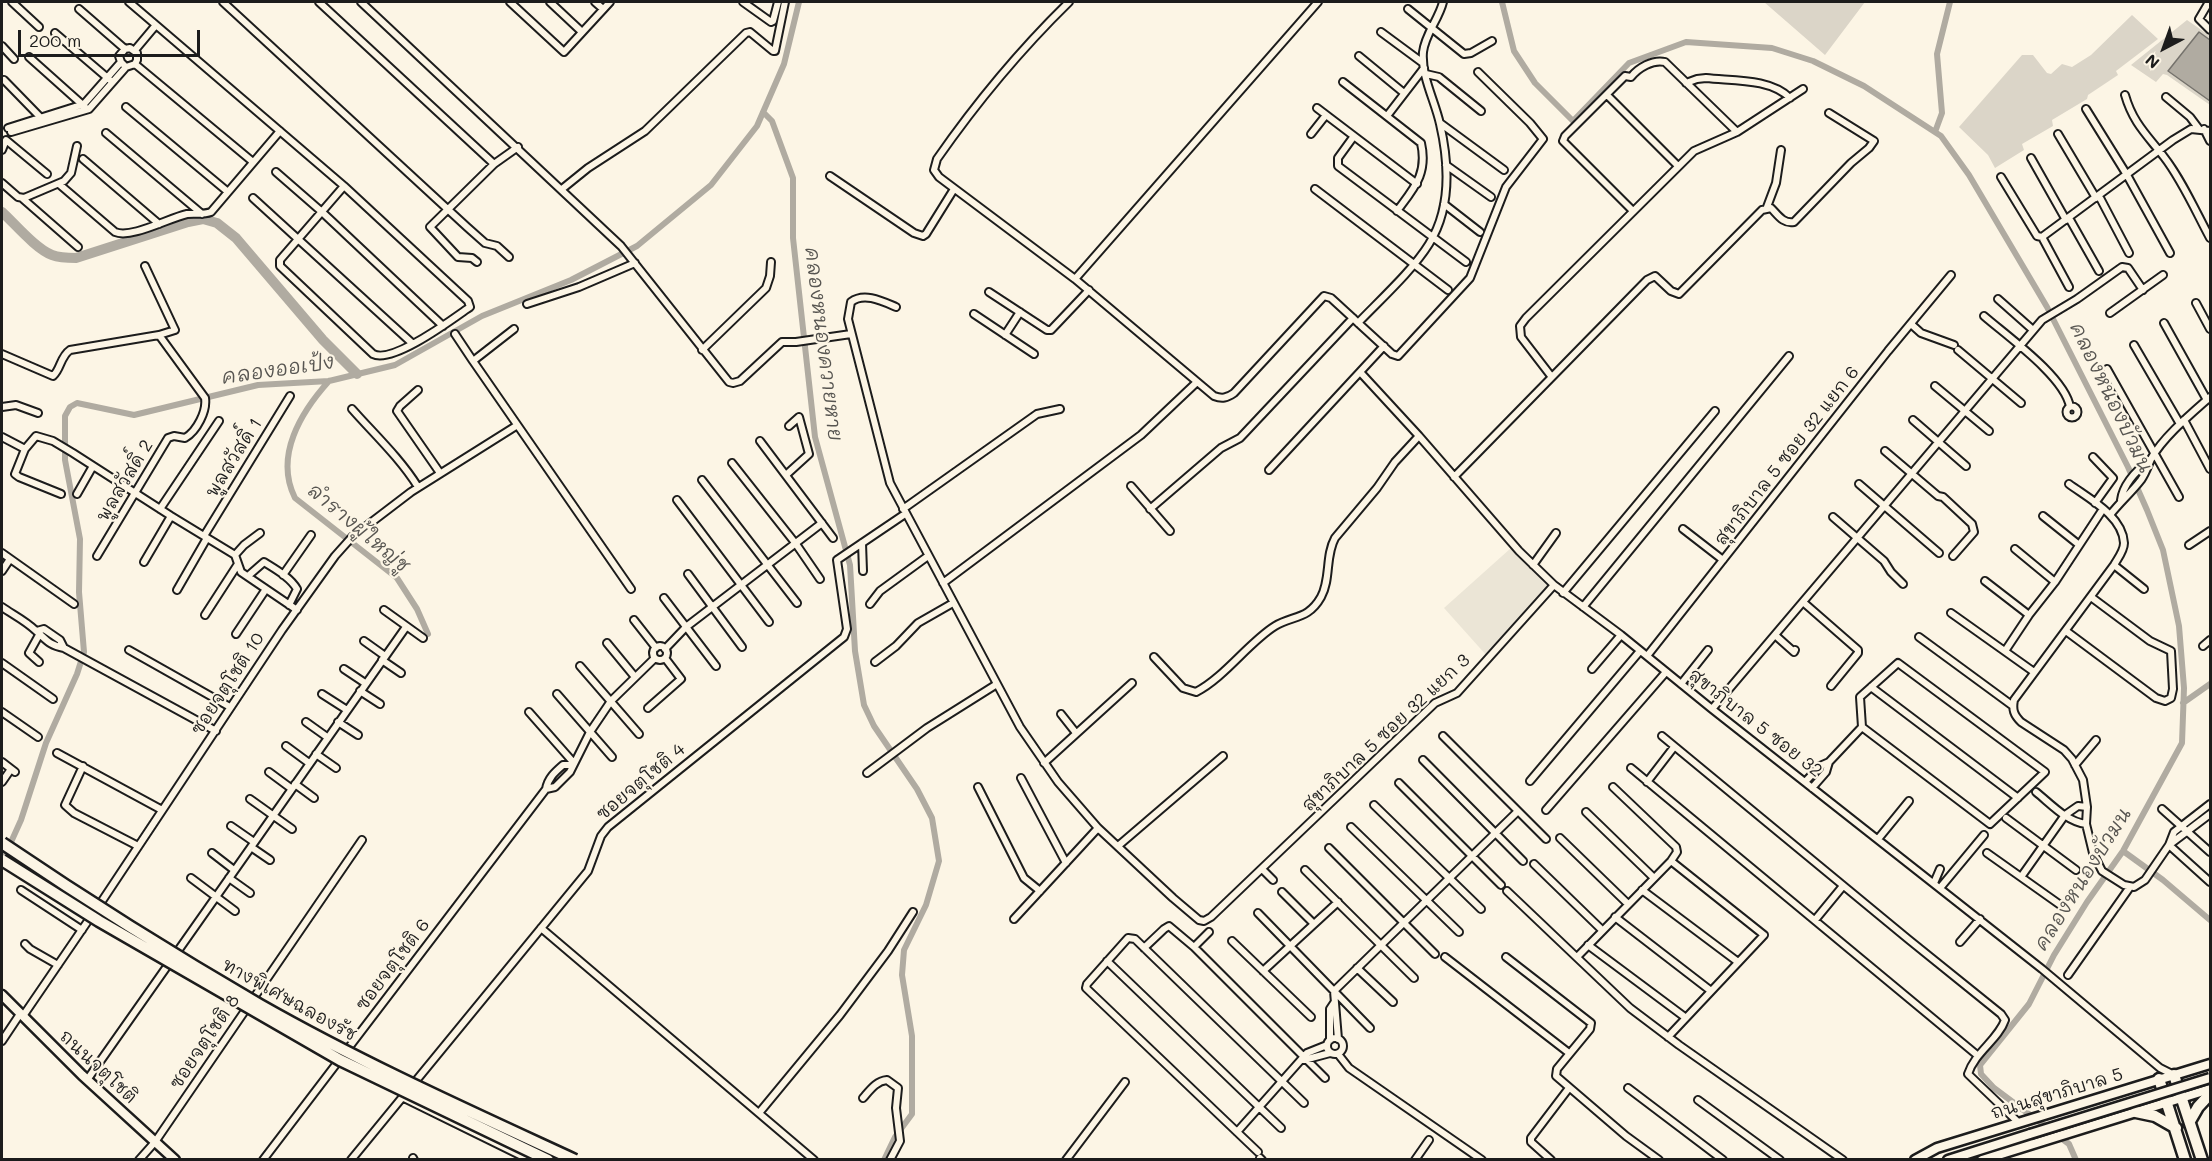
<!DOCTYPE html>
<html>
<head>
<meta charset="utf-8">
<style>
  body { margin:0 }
  #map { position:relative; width:2212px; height:1161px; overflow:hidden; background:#fcf5e5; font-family:Mali,sans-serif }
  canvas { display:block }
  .frame { position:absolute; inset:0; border:3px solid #1c1c1c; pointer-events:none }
  .north { position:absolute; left:2134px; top:18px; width:60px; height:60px; -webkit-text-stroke:4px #fcf5e5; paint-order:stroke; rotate:221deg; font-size:16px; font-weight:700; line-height:24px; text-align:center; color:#1c1c1c }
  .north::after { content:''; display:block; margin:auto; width:21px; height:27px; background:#1c1c1c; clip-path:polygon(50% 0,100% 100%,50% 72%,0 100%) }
  .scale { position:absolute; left:18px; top:30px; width:182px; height:27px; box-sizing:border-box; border:3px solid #1c1c1c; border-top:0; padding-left:8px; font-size:18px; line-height:21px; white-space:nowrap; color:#1c1c1c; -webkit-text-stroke:4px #fcf5e5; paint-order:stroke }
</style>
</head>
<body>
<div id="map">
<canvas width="2212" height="1161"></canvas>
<div class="frame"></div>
<div class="north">N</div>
<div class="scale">200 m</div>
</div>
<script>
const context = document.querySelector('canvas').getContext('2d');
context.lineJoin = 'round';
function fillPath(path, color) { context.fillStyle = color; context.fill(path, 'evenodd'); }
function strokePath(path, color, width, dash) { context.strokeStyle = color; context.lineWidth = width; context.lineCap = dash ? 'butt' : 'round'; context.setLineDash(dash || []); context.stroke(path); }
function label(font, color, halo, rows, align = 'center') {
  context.font = font + ' Mali,"Playpen Sans Thai",sans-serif'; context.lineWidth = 4.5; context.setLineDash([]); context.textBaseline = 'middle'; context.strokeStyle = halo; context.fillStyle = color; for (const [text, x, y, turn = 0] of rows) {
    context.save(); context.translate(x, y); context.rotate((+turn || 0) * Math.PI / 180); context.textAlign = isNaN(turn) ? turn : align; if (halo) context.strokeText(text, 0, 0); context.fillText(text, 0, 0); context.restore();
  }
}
fillPath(new Path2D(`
  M1511 548 1550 586 1487 656 1444 608Z`), '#ebe5d6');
fillPath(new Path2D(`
  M1764 2H1865L1825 55Z
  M2132 15 2158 39 2116 71 2118 75 2088 95 2087 99 2052 120 2053 126 2022 144 2024 150 1995 168 1988 155 1959 127 2022 55H2033L2047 73 2051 74 2062 64 2072 67 2091 55Z
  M2187 20 2210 36V40L2199 32 2169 71 2210 101V105L2167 75 2163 74 2156 82 2131 65Z`), '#dbd5c8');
const water = new Path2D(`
  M2199 32 2210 40V101L2168 71Z`);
fillPath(water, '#b0aba1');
strokePath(water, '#75726c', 1.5);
strokePath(new Path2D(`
  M1502 2 1514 51 1535 83 1573 121 1629 63 1686 42 1772 48 1813 61 1864 86 1941 136 1969 175 2047 307 2128 467 2147 510 2163 550 2179 626 2184 688 2182 743 2123 851 2087 902 2054 955 2029 1004 1980 1065 1981 1074 1994 1088 2069 1144 2076 1160
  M763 112 772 121 793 178V238L815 437 850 565 855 651 864 705 874 726 917 789 932 818 939 861 926 905 904 950 902 975 912 1036V1114L895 1137 884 1160
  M1935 132 1942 113 1937 54 1950 2
  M329 381C301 412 274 456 295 498L397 578 417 609 428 634
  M2183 703 2210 684
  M2123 851 2163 880 2210 920
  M2 862 21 820 46 743 77 674 84 652 79 592 80 539 65 460V416L70 407 77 403 134 415 258 385 329 381 395 365 482 316 571 280 637 246 711 185 757 126 784 64 799 2`), '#b0aba1', 6);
strokePath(new Path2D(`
  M2 212C15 224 36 249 52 255 60 258 68 258 76 258L188 222 203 219 217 223 236 238 323 340 357 374`), '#b0aba1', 10);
const street = new Path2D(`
  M12 2 39 27
  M129 2 156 25 135 50
  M223 2 467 227 485 243 497 246 509 257
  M319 2 494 164
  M361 2 621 246 729 382 733 383 740 381 782 342H796L851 334
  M510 2 564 52 610 2
  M550 2 582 32
  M595 2 603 9
  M743 2 771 22 773 21 778 2
  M1069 2C1020 50 976 103 937 159L934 170 939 177 1075 279 1214 396C1222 399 1227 398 1234 393L1324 296 1331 298 1392 354 1398 356 1470 278 1506 187 1543 139 1530 123 1478 72
  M2209 2 2199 19 2210 30
  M79 9 125 49
  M1408 9 1464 54 1471 53 1492 41
  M156 25 344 186 468 301 470 307 467 309C450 321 392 364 373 354L280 266V260L344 186
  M1381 32 1423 63
  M55 33 110 80
  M2 46 14 59
  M1359 56 1404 93
  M29 57 85 107
  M135 64 253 162
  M1426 74 1439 77 1481 111
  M4 80 43 120
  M1343 82 1421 143C1428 174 1414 188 1397 211
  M1686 83 1697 79 1706 78C1733 81 1770 78 1790 98
  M1607 95 1678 166
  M2125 95C2133 123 2147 135 2164 157 2182 180 2196 212 2210 238
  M2166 97 2190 117 2199 129
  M126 107 228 192
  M1317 108 1417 184
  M2086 109 2127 175 2170 253
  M1387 116 1424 68
  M1440 123 1504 170
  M8 128 84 104 121 62
  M2204 129 2210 141
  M11 132 89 109 126 67 135 64 137 60V53L130 48 125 49 119 56 121 62 126 67
  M106 133 202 214
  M1311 134 1326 115
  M2058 134 2096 198
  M1354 136 1338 158V166L1466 262
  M2 150 6 140 47 174
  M2031 158 2066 220
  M83 159 159 224
  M1446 165 1491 197
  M276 172 322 212 443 326
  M830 176 914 233 923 236 926 234 954 189
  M2001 177 2037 236 2042 237 2173 140 2191 129 2210 131
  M2 183 18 197 24 198 64 181 71 173 77 146
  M59 184 115 232C131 239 169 218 187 214 195 213 203 215 211 212L280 131
  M562 189 588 168 645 131 746 33 750 32 773 51H775L785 2
  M1315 189 1448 290
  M2099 196 2129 253
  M22 198 78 247
  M253 198 413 344
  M1444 204 1480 232
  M1767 207 1776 183 1781 150
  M1633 211 1563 141 1565 136 1625 76 1631 77C1638 68 1653 59 1665 62L1737 132
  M2069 218 2099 271
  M2042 237 2069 287
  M477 262 472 258 458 257 430 227 494 164 518 147
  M145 266 175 330 159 335
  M1075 279 1318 2
  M989 292 1047 330H1051L1089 290
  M1998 299 2033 330
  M2196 303 2210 329
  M527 304 579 287 635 263
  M896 307C882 301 864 292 851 302L848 319 890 483 1020 727 1058 782 1098 828 1173 898 1199 920 1204 921 1211 917 1435 703 1457 693 1554 585
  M2110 313 2163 275
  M974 314 1034 354
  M1984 316C2007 336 2065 377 2070 407
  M1358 323C1380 300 1413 270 1429 244 1451 209 1449 163 1440 124 1435 101 1421 76 1423 52 1425 34 1439 19 1443 2
  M2164 323 2207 400
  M1911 324 1921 333 1954 345
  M514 329 473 361 631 589
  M455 334 473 361
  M1005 335 1020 312
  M2134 345 2180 424
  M702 350 766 288 770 276 771 262
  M1958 350 2021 403
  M2 354 53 376C61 369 60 357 70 350L159 335 205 398C207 411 197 431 185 438L174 436 168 438 97 556
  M2107 369 2179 497
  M1360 372 1419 436 1519 551 1554 585 1621 635 1712 709 2042 969 2160 1068 2174 1075
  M1551 376 1521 337 1520 326 1526 318 1694 151 1737 132 1803 89
  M1935 386 1989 431
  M418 390 400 406 397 411 440 473
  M2066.5 412a5.5 5.5 0 1 1 11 0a5.5 5.5 0 1 1-11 0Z
  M2 407 16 405 38 413
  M352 409C374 434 400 458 418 487
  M1913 420 1966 466
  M2184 420 2210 469
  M2 437 25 449
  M760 441 833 538
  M1885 451 1938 496 1943 497 1972 524 1974 532 1953 556
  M2093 457 2113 478 2095 503
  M732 463 796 544 820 579
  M1269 470 1384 346
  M786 475 809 454 799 417 789 426
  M1454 477 1647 280 1655 276 1671 291 1679 294 1762 210 1771 208C1778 215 1783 224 1794 222L1851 163 1869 148 1874 141 1829 113
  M702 480 797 603
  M1859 484 1939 553
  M2069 484C2088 498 2123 516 2124 543 2124 551 2118 558 2114 565L2014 700C2012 710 2014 715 2021 722L2064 750 2072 759 2083 780 2087 807 2086 824 2093 853 2102 871 2124 885 2134 887 2145 880 2169 845 2174 832 2210 804
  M1131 486 1170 531
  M61 494 19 477 15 474 25 449 36 436 53 441 73 453 171 516 235 555 241 572 297 610
  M77 494 93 466
  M677 500 769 622
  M2121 500C2123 484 2138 469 2151 459
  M160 509 219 421
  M903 509 1037 414 1060 409
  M1150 509 1221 448 1240 438 1353 318
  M2110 515C2120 502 2131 493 2141 480 2146 473 2148 466 2151 459 2163 437 2192 413 2210 397
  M2043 516 2078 544
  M1833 517 1884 561 1891 572 1903 584
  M1683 529 1723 560
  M204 536 290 396
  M862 543 863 571
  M2189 545 2210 531
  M2015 549 2055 582
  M2 553 74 604
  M235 555 244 545 260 533
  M144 562 171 516
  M1533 565 1556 533
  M2114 565 2144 589
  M2 571 10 559
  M688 574 742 647
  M283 575 311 535
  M248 576 264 562C275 569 290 577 297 589L289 605
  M1985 581 2029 615
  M943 583 1141 435 1197 382
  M177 590 207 538
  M1563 593 1715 411
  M664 598 716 666
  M1803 602 1858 650V653L1831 686
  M870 604 880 591 928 556
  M2 607C12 614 26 621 35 630 46 639 48 645 64 648L216 731
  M1583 607 1789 356
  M384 610 423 638
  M1951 613 2034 672
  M205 615 238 564
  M634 620 656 648
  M37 631 44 629 60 640 64 648
  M2066 631 2156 698 2165 701 2171 698 2173 689 2171 651 2150 641 2091 597
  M236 634 266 589
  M1775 635 1794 652 1795 650
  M1919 637 2013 706
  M364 641 385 656
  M607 643 635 677
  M2203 646 2210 640
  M653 653a7 7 0 1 1 14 0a7 7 0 1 1-14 0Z
  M665 649 686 627 822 523
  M129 650 230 707
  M2005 651 2029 615 2055 582 2103 509
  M1647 656 1888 351 1951 275
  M1154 657 1183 688 1196 692C1225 677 1249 642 1275 626 1293 615 1308 620 1321 597 1331 579 1325 556 1335 538L1377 488 1395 462 1419 436
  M382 660 401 673
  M39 662 29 653 39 635
  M875 662 896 646 918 623 953 603
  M2 663 53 699
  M580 666 639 734
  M344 669 365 683
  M1592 669 1621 635
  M1681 684 1708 650
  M1871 687 2018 798
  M360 691 380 704
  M322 694 347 710
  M557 694 612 757
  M648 708 681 679 665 658
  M1712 709 2042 320 2077 299 2122 267 2128 268 2143 290
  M2 712 38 737
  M529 712 573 762
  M1061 714 1076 733
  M306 722 327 737
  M338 722 358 735
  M1443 736 1546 839
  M1662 736 1908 939 2001 1014 2005 1020C1998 1040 1975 1052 1968 1074L2019 1123
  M286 746 309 763
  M57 753 162 810
  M316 754 336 768
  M1423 760 1523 861
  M2 762 15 772
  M1829 762 1862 727 1860 697 1898 663 2045 772 1990 824 1862 727
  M1044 763 1132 683
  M2075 765 2096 740
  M83 766 65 805 74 813 138 846
  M1631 768 1977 1055
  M269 772 292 789
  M867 773 927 728 997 684
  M1021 778 1066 863
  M1530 781 1640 651
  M2 782 11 769
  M1647 782 1674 747
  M1805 782 1820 766 1829 762 1826 772 1812 788
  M1399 783 1501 885
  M295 784 314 798
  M978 787 1024 878 1040 891
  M546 789 555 787 570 772 590 732 611 701 655 658
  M546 789C548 778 555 772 563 765H572
  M2036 792C2051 804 2067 822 2086 824
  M250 799 292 829
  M1374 805 1481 909
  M2162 809 2210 852
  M1546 810 1666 672
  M1586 812 1654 878
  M2006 818 2076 870
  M231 826 254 842
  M1351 827 1459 932
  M1560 838 1628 904
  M1878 839 1909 801
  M2169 845 2210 882
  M2169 845 2210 814
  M1118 846 1223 756
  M251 847 270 860
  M1329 848 1435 954
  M212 853 234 870
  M1987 853 2066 909
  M1534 864 1602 930
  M1262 869 1273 880
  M1305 870 1414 978
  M2021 877 2065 815 2078 806 2087 807
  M191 878 235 911
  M229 878 250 893
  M1934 883 1940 869
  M1940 888 1984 835
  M21 890 82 930
  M1642 890 1738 962
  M1507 891 1630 1008 1679 1045 1843 1160
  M1282 892 1314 924
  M98 907 282 630 335 556 352 537 411 492 516 426
  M1258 913 1370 1028
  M1615 917 1711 991
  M1014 919 1098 828
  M1815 920 1843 886
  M541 928 814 1160
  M1232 941 1311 1017
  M1960 942 1980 919
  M25 944 30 949 58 965
  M1588 945 1686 1018
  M1194 947 1209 932
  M1144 948 1164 929 1169 926 1194 947 1325 1078
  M1445 957 1569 1053
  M1506 957 1591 1023 1590 1029 1557 1069 1556 1076 1626 1136 1659 1160
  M1577 957 1671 861 1677 852 1676 847 1613 787
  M1107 961 1281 1128
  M1357 968 1393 1002
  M1263 971 1338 902
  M2068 975 2130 887
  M23 1016 92 915
  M1668 1037 1764 935 1671 861
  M1327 1046a8 8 0 1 1 16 0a8 8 0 1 1-16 0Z
  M1338 1039 1334 991 1518 811
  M1330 1040V1009L1334 1003
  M2 1041 20 1014
  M1338 1054 1349 1068 1482 1160
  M1304 1060 1330 1053
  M87 1080 406 627
  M1628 1088 1723 1160
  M402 1097 530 1160
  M863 1098C870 1090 876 1081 887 1080L898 1088 896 1108 900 1141 890 1160
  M1698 1100 1780 1160
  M759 1113 840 1015 888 951 913 912
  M1237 1132 1307 1053 1327 1045
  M1258 1152 1086 988 1087 984 1128 938 1135 939 1304 1103
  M413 1158 414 1160
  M1260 1158 1262 1160
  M139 1160 155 1142 362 840
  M263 1160 546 789
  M351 1160 588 871 601 836 608 827 844 637 847 629 837 560 905 514
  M1066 1160 1125 1082
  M1415 1160 1429 1140
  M1551 1160 1531 1142V1138L1569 1088`);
const secondary = new Path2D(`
  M2 995 82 1075 175 1160
  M1915 1160 1937 1148 2210 1064
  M1948 1160 2030 1134
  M1982 1160 2210 1089`);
const highway = new Path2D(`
  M2174 1075 2202 1160
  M2159 1079 2185 1160
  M2136 1112 2155 1116 2176 1128
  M2190 1121 2198 1107 2210 1094`);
strokePath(street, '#1c1c1c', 10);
strokePath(secondary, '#1c1c1c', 13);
strokePath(highway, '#1c1c1c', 15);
strokePath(street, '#fcf5e5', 6);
strokePath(secondary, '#fcf5e5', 8);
strokePath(highway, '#fcf5e5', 10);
const secondaryBridge = new Path2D(`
  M2030 1134 2210 1078`);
const highwayBridge = new Path2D(`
  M2 843C86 900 172 954 260 1005 362 1063 469 1111 575 1160
  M2 860 99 921 340 1060 548 1160`);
strokePath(secondaryBridge, '#1c1c1c', 13, []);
strokePath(highwayBridge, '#1c1c1c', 15, []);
strokePath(secondaryBridge, '#fcf5e5', 8);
strokePath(highwayBridge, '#fcf5e5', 10);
label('18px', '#1c1c1c', '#fcf5e5', [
  ["สุขาภิบาล 5 ซอย 32 แยก 6",1787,456,-52],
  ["พูลสวัสดิ์ 1",234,458,-58],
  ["พูลสวัสดิ์ 2",125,481,-59],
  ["ซอยจตุโชติ 10",228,684,-57],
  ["สุขาภิบาล 5 ซอย 32",1755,723,38],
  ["สุขาภิบาล 5 ซอย 32 แยก 3",1386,733,-43],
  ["ซอยจตุโชติ 4",641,782,-40],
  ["ซอยจตุโชติ 6",393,965,-53],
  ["ทางพิเศษฉลองรัช",289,1000,29],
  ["ซอยจตุโชติ 8",205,1042,-56],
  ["ถนนจตุโชติ",98,1067,43],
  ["ถนนสุขาภิบาล 5",2057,1094,-17]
]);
label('italic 20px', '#575551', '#fcf5e5', [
  ["คลองหนองควายหาย",823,344,83],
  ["คลองออเป้ง",278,370,-8],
  ["คลองหนองบัวมน",2111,398,64],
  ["ลำรางผู้ใหญ่ชู",358,528,40],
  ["คลองหนองบัวมน",2083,879,-58]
]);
</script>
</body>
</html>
